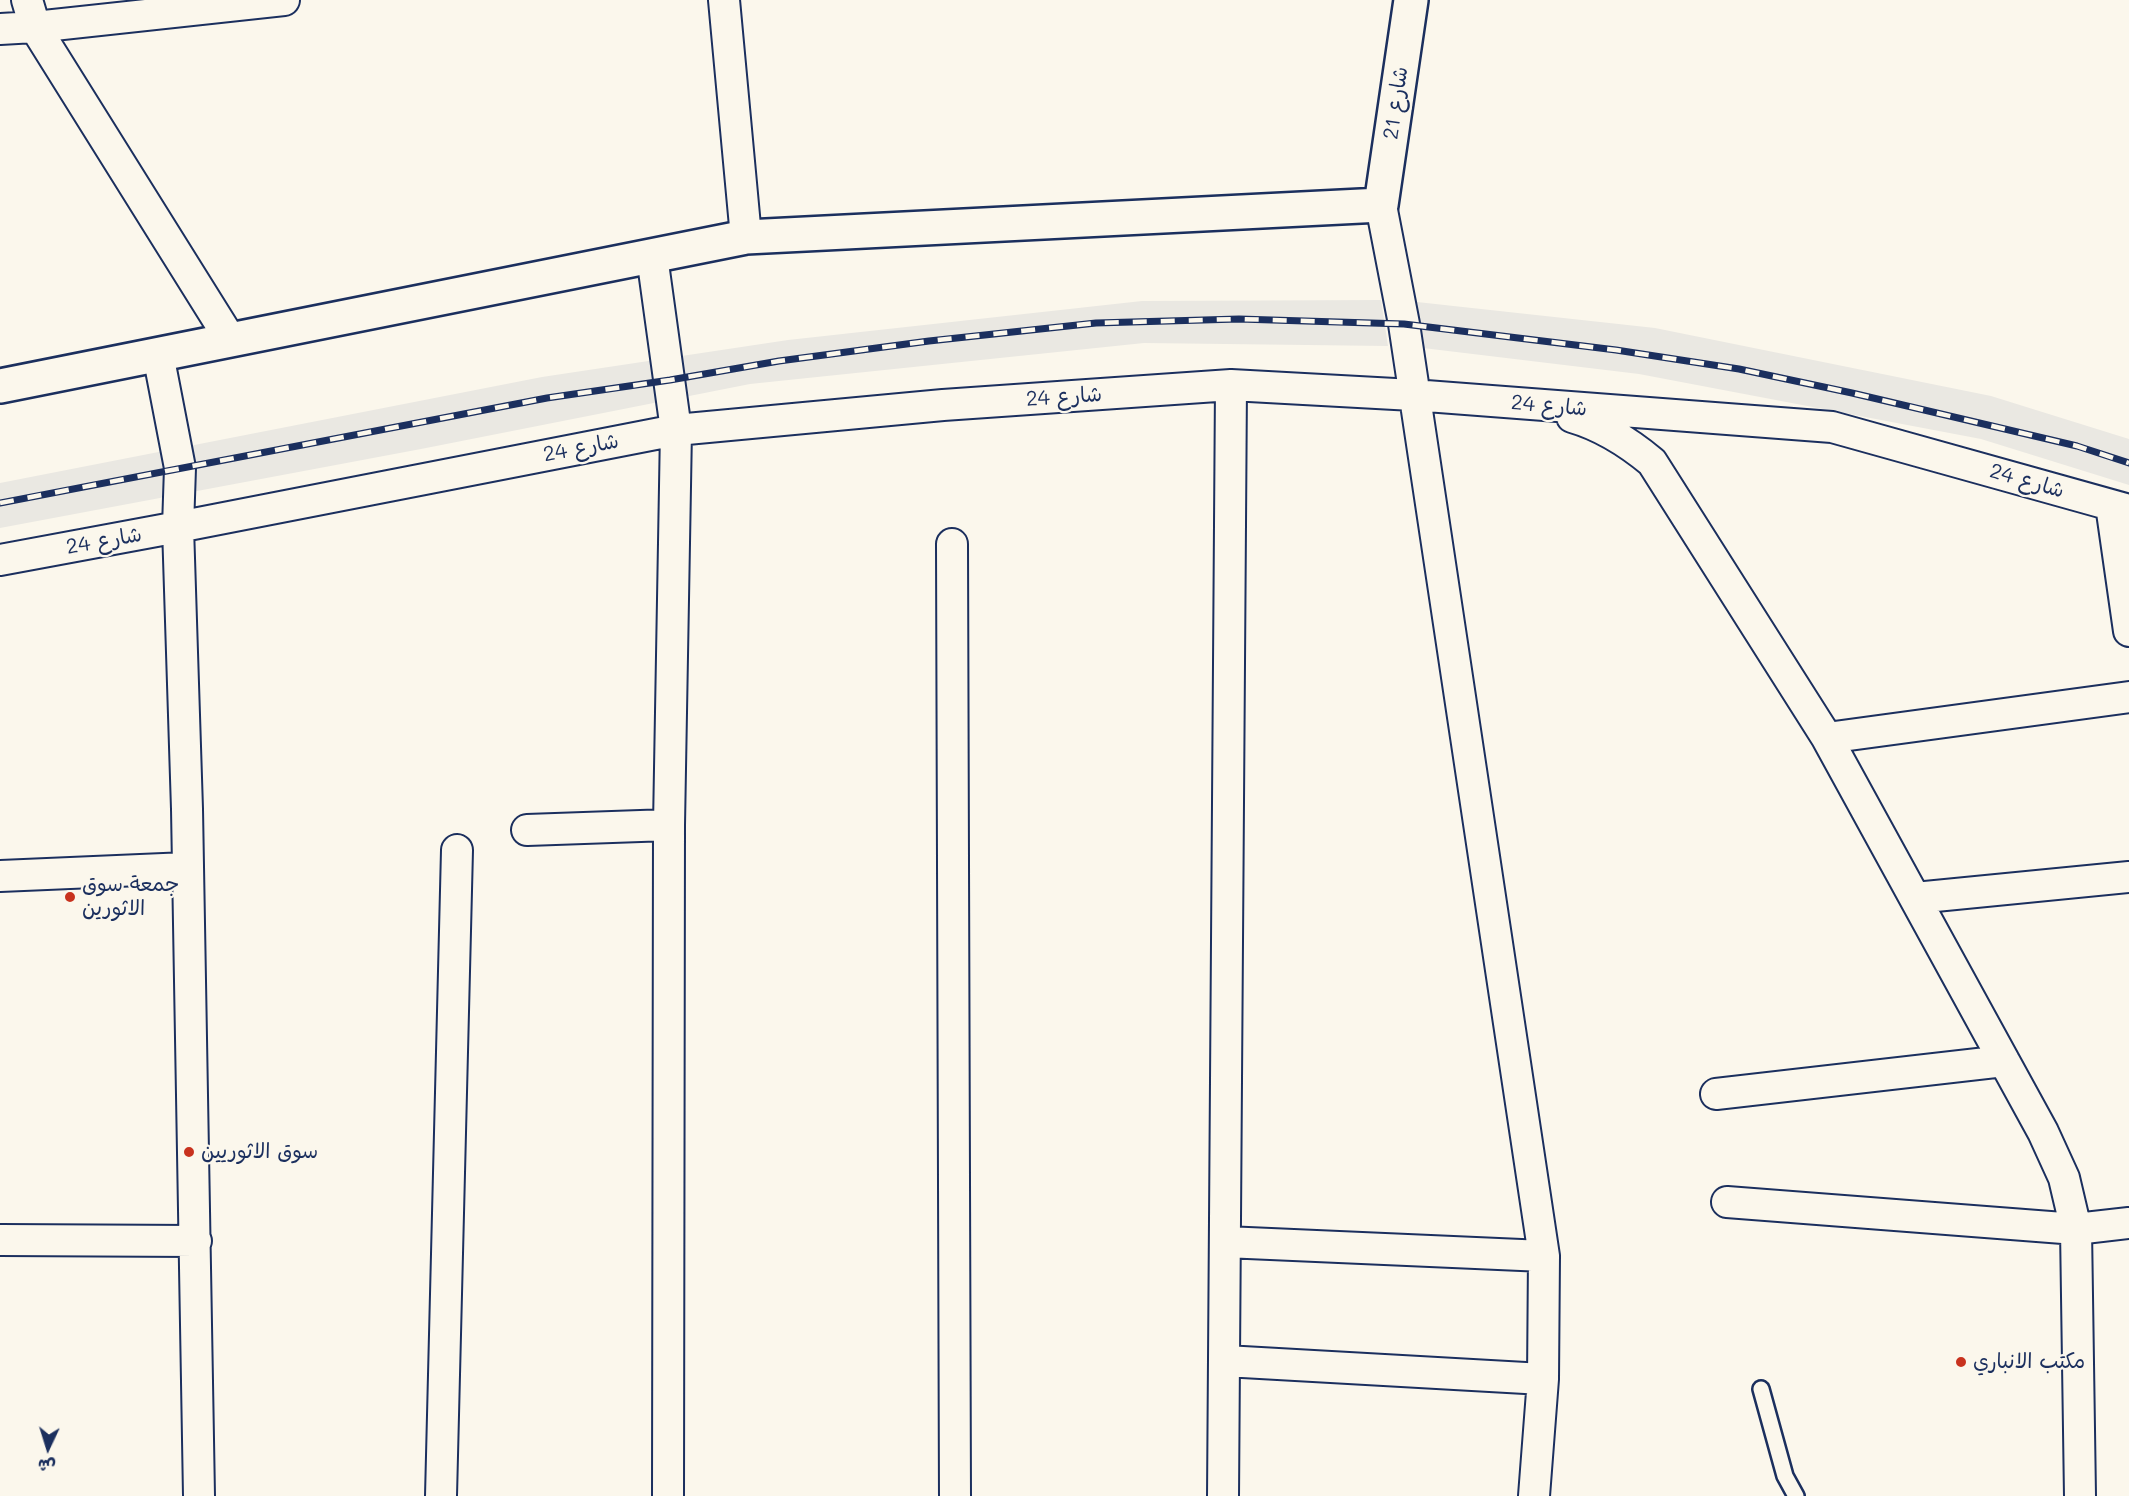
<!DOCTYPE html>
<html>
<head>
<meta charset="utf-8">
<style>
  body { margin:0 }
  #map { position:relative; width:2129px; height:1496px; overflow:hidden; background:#fbf7ec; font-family:Mali,"Playpen Sans Arabic",sans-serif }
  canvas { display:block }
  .north { position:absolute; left:18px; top:1418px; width:60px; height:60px; -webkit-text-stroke:4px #fbf7ec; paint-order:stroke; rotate:184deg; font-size:16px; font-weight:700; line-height:24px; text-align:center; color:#1b2f5e }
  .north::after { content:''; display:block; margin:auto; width:21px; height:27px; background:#1b2f5e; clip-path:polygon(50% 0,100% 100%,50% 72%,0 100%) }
</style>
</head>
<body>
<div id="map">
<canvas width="2129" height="1496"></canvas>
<div class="north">ش</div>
</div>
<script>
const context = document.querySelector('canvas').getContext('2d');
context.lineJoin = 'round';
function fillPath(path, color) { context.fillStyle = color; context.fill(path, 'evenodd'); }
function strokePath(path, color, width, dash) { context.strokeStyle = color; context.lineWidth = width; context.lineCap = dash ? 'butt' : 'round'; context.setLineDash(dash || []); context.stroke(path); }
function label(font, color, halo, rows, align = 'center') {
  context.font = font + ' Mali,"Playpen Sans Arabic",sans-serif'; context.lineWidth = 4.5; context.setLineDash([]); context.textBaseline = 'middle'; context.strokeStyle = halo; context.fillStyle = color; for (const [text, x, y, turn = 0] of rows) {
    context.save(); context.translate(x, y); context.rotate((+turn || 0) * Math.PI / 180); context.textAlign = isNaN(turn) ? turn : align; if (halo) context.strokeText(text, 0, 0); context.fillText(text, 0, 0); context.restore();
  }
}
fillPath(new Path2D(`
  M1381 300 1388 346 1144 343 750 384 421 449 0 528V483L542 377 788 340 1142 301Z
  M1417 302 1655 328 1991 396 2129 439V485L1981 439 1639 374 1423 348Z`), '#eae8e2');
const lane = new Path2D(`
  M1761 1389 1785 1476 1796 1496`);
const street = new Path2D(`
  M27 0 35 27 230 339
  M724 0 746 237
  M0 29 35 27 284 0
  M1381 205 1404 324 1544 1256 1543 1379 1534 1496
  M652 256 676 430 669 825 668 1496
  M158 354 180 468 178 527 187 809 199 1496
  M1572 417C1603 426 1628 442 1652 462L1827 738 2043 1132 2064 1178 2076 1229 2080 1496
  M2111 505 2129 631
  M952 544 955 1496
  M0 560 178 527 676 430 943 405 1231 385 1413 395 1832 427 2129 510
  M1827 738 2129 697
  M527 830 669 825
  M0 876 187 868
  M1915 898 2129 877
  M1716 1094 2004 1061
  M1727 1202 2076 1229 2129 1223
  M0 1240 196 1241
  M1225 1242 1544 1256
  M1225 1361 1543 1379
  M441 1496 457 850
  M1223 1496 1231 385`);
const secondary = new Path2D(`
  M0 386 746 237 1381 205 1411 0`);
strokePath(lane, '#1b2f5e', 20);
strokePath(street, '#1b2f5e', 34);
strokePath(secondary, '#1b2f5e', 38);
strokePath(lane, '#fbf7ec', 15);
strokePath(street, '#fbf7ec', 30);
strokePath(secondary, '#fbf7ec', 33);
const rail = new Path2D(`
  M0 503 547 398 670 380 779 361 929 341 1096 323 1239 319 1404 324 1616 350 1739 369 1852 393 2077 446 2129 463`);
strokePath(rail, '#1b2f5e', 7);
strokePath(rail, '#fbf7ec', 4.5, [14]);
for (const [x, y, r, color] of [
  [70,897,6,"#c8321e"],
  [189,1152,6,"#c8321e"],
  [1961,1362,6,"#c8321e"]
]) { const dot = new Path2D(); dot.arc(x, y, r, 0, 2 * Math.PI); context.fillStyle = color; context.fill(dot); strokePath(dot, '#fbf7ec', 2); }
label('21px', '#1b2f5e', '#fbf7ec', [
  ["شارع 21",1396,103,-82],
  ["شارع 24",1064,397,-4],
  ["شارع 24",1549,406,5],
  ["شارع 24",581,448,-11],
  ["شارع 24",2027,481,16],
  ["شارع 24",104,541,-10]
]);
label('21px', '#1b2f5e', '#fbf7ec', [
  ["جمعة سوق",82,885],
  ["الاثورين",82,909],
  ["سوق الاثوريين",201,1152],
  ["مكتب الانباري",1973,1362]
], 'left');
</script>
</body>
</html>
